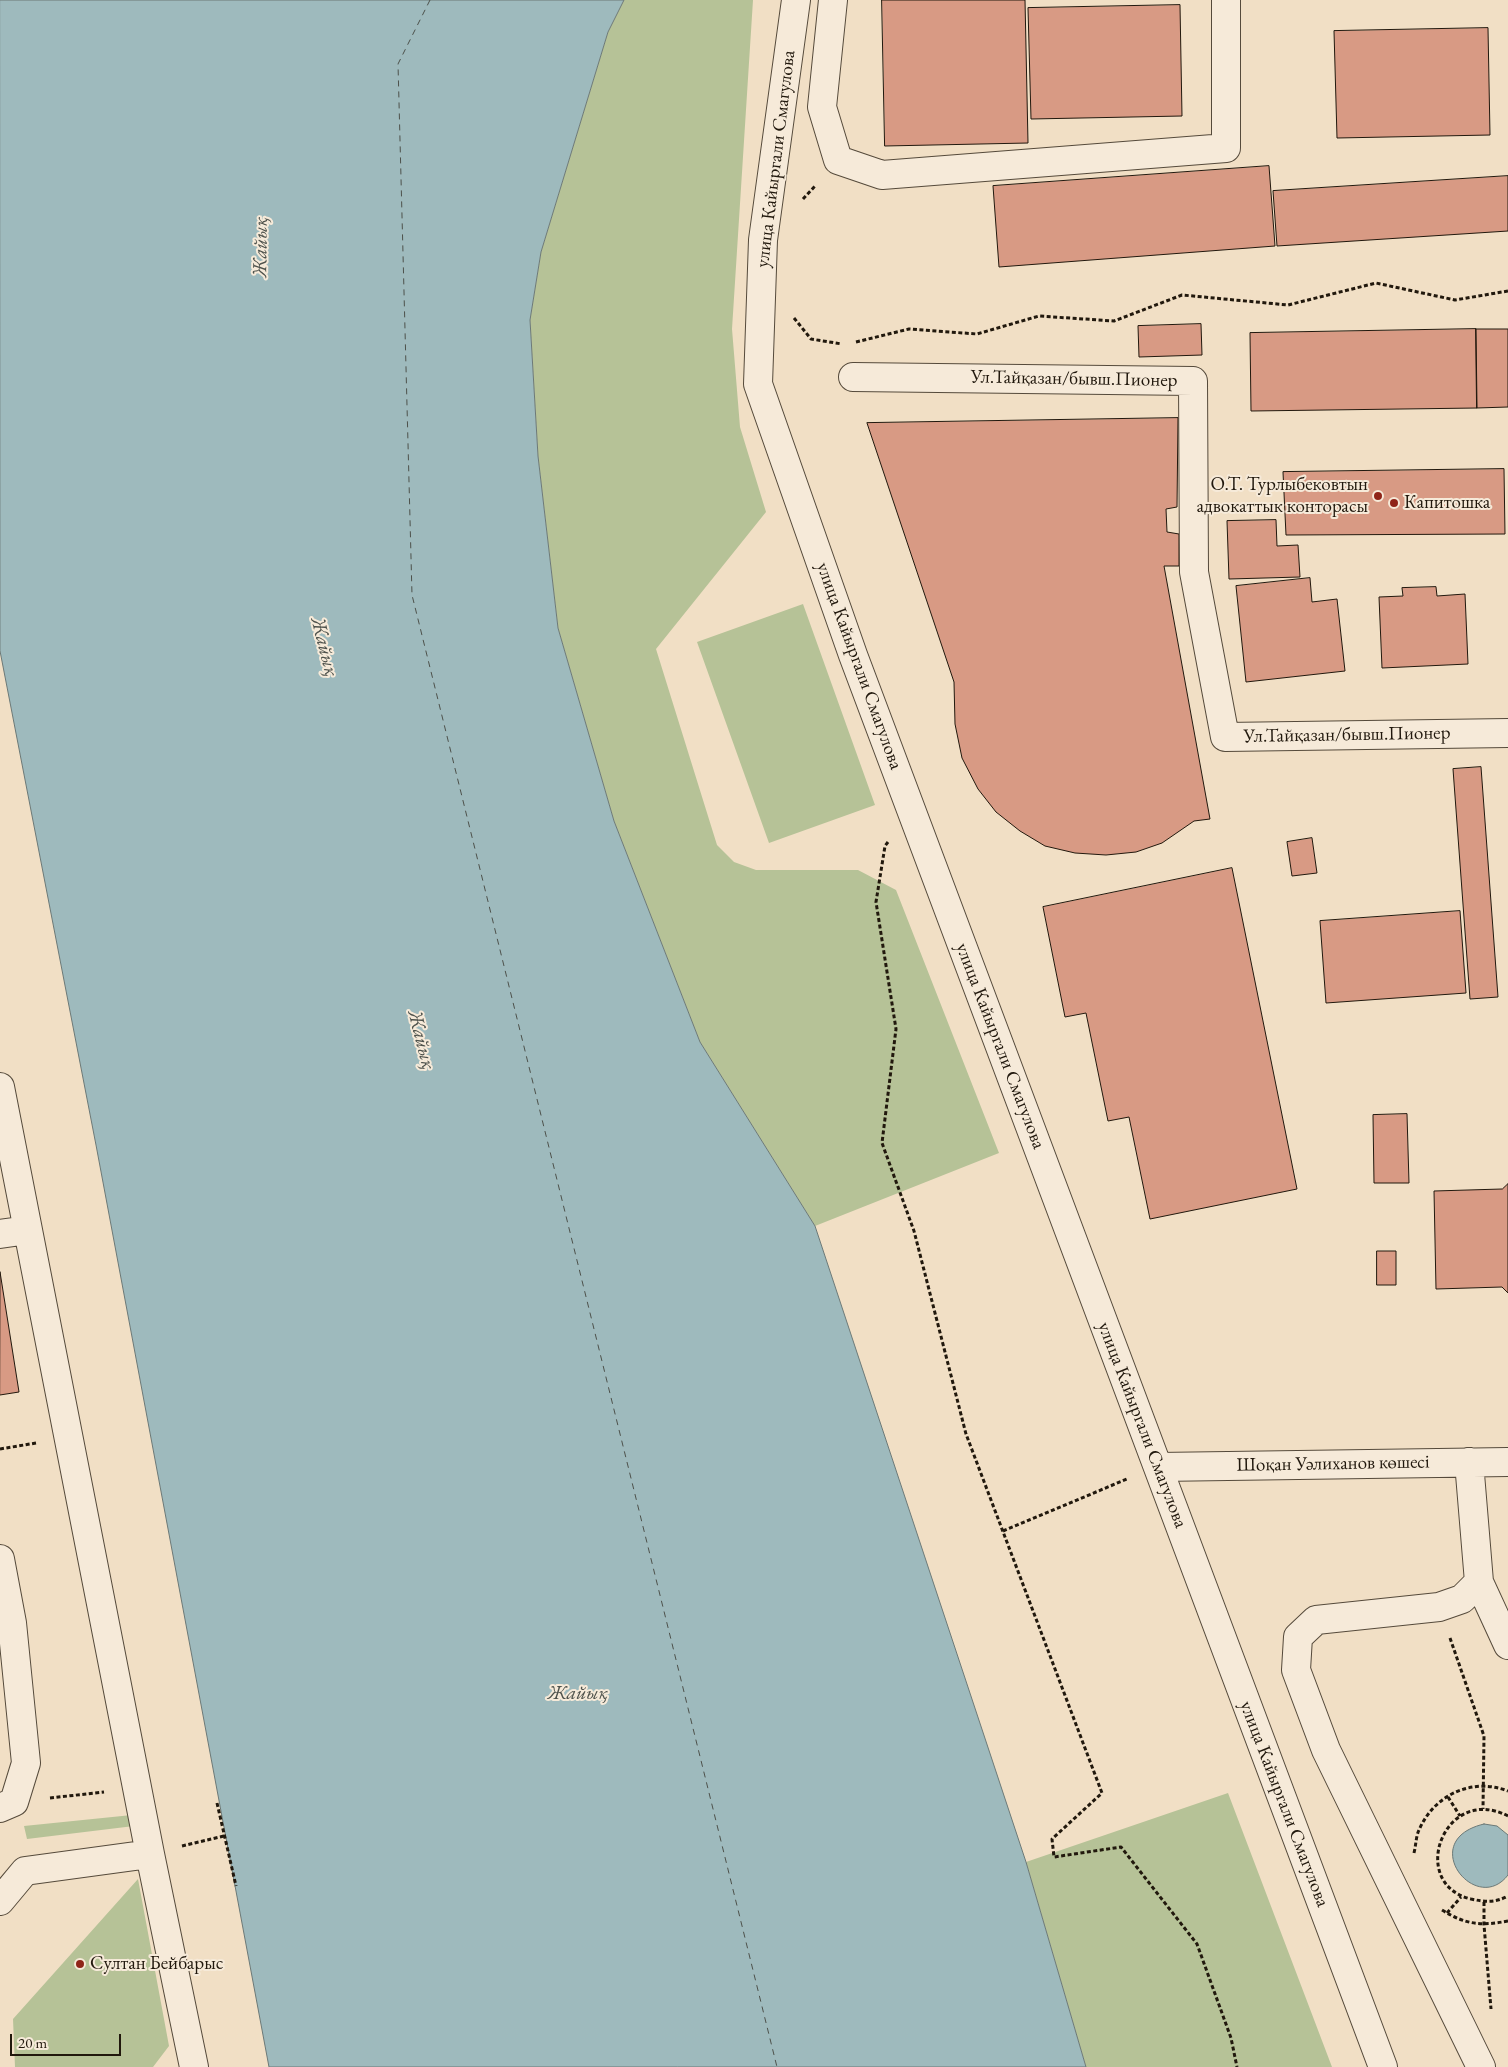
<!DOCTYPE html>
<html>
<head>
<meta charset="utf-8">
<style>
  body { margin:0 }
  #map { position:relative; width:1508px; height:2067px; overflow:hidden; background:#f1dfc5; font-family:"EB Garamond",serif }
  canvas { display:block }
  .scale { position:absolute; left:10px; top:2034px; width:111px; height:22px; box-sizing:border-box; border:2px solid #21180d; border-top:0; padding-left:6px; font-size:15px; line-height:18px; white-space:nowrap; color:#21180d; -webkit-text-stroke:4px #f6ead9; paint-order:stroke }
</style>
</head>
<body>
<div id="map">
<canvas width="1508" height="2067"></canvas>
<div class="scale">20 m</div>
</div>
<script>
const context = document.querySelector('canvas').getContext('2d');
context.lineJoin = 'round';
function fillPath(path, color) { context.fillStyle = color; context.fill(path, 'evenodd'); }
function strokePath(path, color, width, dash) { context.strokeStyle = color; context.lineWidth = width; context.lineCap = dash ? 'butt' : 'round'; context.setLineDash(dash || []); context.stroke(path); }
function label(font, color, halo, rows, align = 'center') {
  context.font = font + ' "EB Garamond",serif'; context.lineWidth = 4; context.setLineDash([]); context.textBaseline = 'middle'; context.strokeStyle = halo; context.fillStyle = color; for (const [text, x, y, turn = 0] of rows) {
    context.save(); context.translate(x, y); context.rotate((+turn || 0) * Math.PI / 180); context.textAlign = isNaN(turn) ? turn : align; if (halo) context.strokeText(text, 0, 0); context.fillText(text, 0, 0); context.restore();
  }
}
fillPath(new Path2D(`
  M624 0H753L732 329 740 427 766 512 656 649 717 845 734 862 756 870H858L896 890 999 1153 815 1226 700 1042 614 821 558 628 538 456 530 320 541 252 608 32Z
  M803 604 875 805 769 843 697 642Z
  M1228 1793 1332 2067H1086L1026 1862Z
  M132 1815 134 1826 27 1839 24 1826Z
  M138 1879 169 2046 153 2067H15L13 2019Z`), '#b6c297');
const water = new Path2D(`
  M0 0H624L608 32 541 252 530 320 538 456 558 628 614 821 700 1042 815 1226 1026 1862 1086 2067H269L96 1145 0 651Z
  M1484 1824 1497 1826 1508 1835V1875C1476 1917 1415 1840 1484 1824Z`);
fillPath(water, '#9ebabd');
strokePath(water, '#6c7977', 1);
strokePath(new Path2D(`
  M430 0 398 64 412 595 777 2067`), '#4d514b', 1, [6, 5]);
const building = new Path2D(`
  M882 0H1025L1028 143 885 146Z
  M1180 5 1182 116 1031 119 1028 8Z
  M1488 28 1490 135 1337 138 1334 31Z
  M1269 166 1275 246 999 267 993 186Z
  M1508 176V231L1277 246 1273 191Z
  M1201 324 1202 355 1139 357 1138 326Z
  M1476 329 1477 408 1251 411 1250 333Z
  M1476 329H1508V407L1477 408Z
  M1178 418 1177 507 1166 509 1167 532 1179 534V566H1164L1210 819 1194 821 1162 843 1136 852 1106 855 1075 853 1045 846 1020 831 996 812 978 789 962 758 955 724 954 682 867 423Z
  M1504 469 1505 534 1286 535 1283 472Z
  M1276 520 1277 546 1298 545 1300 577 1229 579 1227 521Z
  M1310 578 1312 602 1337 599 1345 671 1246 682 1236 586Z
  M1436 587 1437 596 1465 594 1468 664 1382 668 1379 597 1403 596 1402 588Z
  M1481 767 1498 997 1470 999 1453 769Z
  M1312 838 1317 873 1292 876 1287 842Z
  M1232 868 1297 1189 1150 1219 1129 1117 1108 1121 1086 1013 1065 1017 1043 907Z
  M1460 911 1466 993 1326 1003 1320 921Z
  M1407 1114 1409 1183H1374L1373 1115Z
  M1508 1184V1293L1502 1287 1436 1289 1434 1191 1502 1189Z
  M1377 1251H1396V1285H1377Z
  M0 1272 19 1392 0 1395Z`);
fillPath(building, '#d89a84');
strokePath(building, '#21180d', 1);
const minor = new Path2D(`
  M796 0 763 240 758 384 853 655 1383 2067
  M833 0 822 107 838 160 882 175 1226 148V0
  M853 377 1193 381 1194 572 1225 737 1508 733
  M0 1087 150 1854 194 2067
  M0 1234 28 1230
  M1469 1462 1479 1582 1508 1645
  M1158 1467 1508 1462
  M0 1559 12 1623 26 1763 14 1802 0 1808
  M1479 1582 1462 1599 1439 1607 1316 1620 1298 1637 1296 1670 1326 1750 1481 2067
  M0 1901 25 1871 150 1854`);
strokePath(minor, '#554a3b', 30);
strokePath(new Path2D(`
  M803 199 816 185
  M794 318 811 339 842 344
  M856 342 909 329 977 334 1039 316 1114 321 1182 295 1288 305 1376 283 1455 300 1508 291
  M888 842 885 846 876 902 896 1029 882 1143 914 1231 966 1434 1102 1793 1052 1839 1054 1857 1121 1847 1197 1944 1231 2038 1237 2067
  M0 1449 36 1443
  M1003 1531 1127 1479
  M1450 1638 1484 1736 1483 1809
  M1448 1797 1460 1816
  M50 1798 104 1792
  M217 1803 236 1886
  M1508 1816C1444 1783 1407 1884 1471 1899 1485 1902 1495 1903 1508 1896
  M182 1846 224 1836
  M1414 1853C1416 1845 1416 1836 1419 1830 1434 1795 1472 1777 1508 1791
  M1484 1902V1925L1491 2009
  M1442 1910C1466 1925 1481 1926 1508 1921
  M1447 1913 1461 1897`), '#21180d', 3, [4, 2.5]);
strokePath(minor, '#f6ead9', 28);
for (const [x, y, r, color] of [
  [1378,496,5,"#8f2418"],
  [1394,503,5,"#8f2418"],
  [80,1964,5,"#8f2418"]
]) { const dot = new Path2D(); dot.arc(x, y, r, 0, 2 * Math.PI); context.fillStyle = color; context.fill(dot); strokePath(dot, '#f6ead9', 2); }
label('19px', '#21180d', '#f6ead9', [
  ["улица Кайыргали Смагулова",776,159,-83],
  ["Ул.Тайқазан/бывш.Пионер",1074,379,1],
  ["улица Кайыргали Смагулова",859,666,70],
  ["Ул.Тайқазан/бывш.Пионер",1347,735,-1],
  ["улица Кайыргали Смагулова",1000,1046,69],
  ["улица Кайыргали Смагулова",1142,1425,69],
  ["Шоқан Уәлиханов көшесі",1333,1464,-1],
  ["улица Кайыргали Смагулова",1284,1804,69]
]);
label('19px', '#21180d', '#f6ead9', [
  ["О.Т. Турлыбековтын",1368,485,"right"],
  ["адвокаттык конторасы",1368,507,"right"],
  ["Капитошка",1404,503],
  ["Султан Бейбарыс",90,1964]
], 'left');
label('italic 20px', '#4d514b', '#f6ead9', [
  ["Жайық",261,247,-89],
  ["Жайық",324,647,76],
  ["Жайық",421,1040,76],
  ["Жайық",578,1694]
]);
</script>
</body>
</html>
